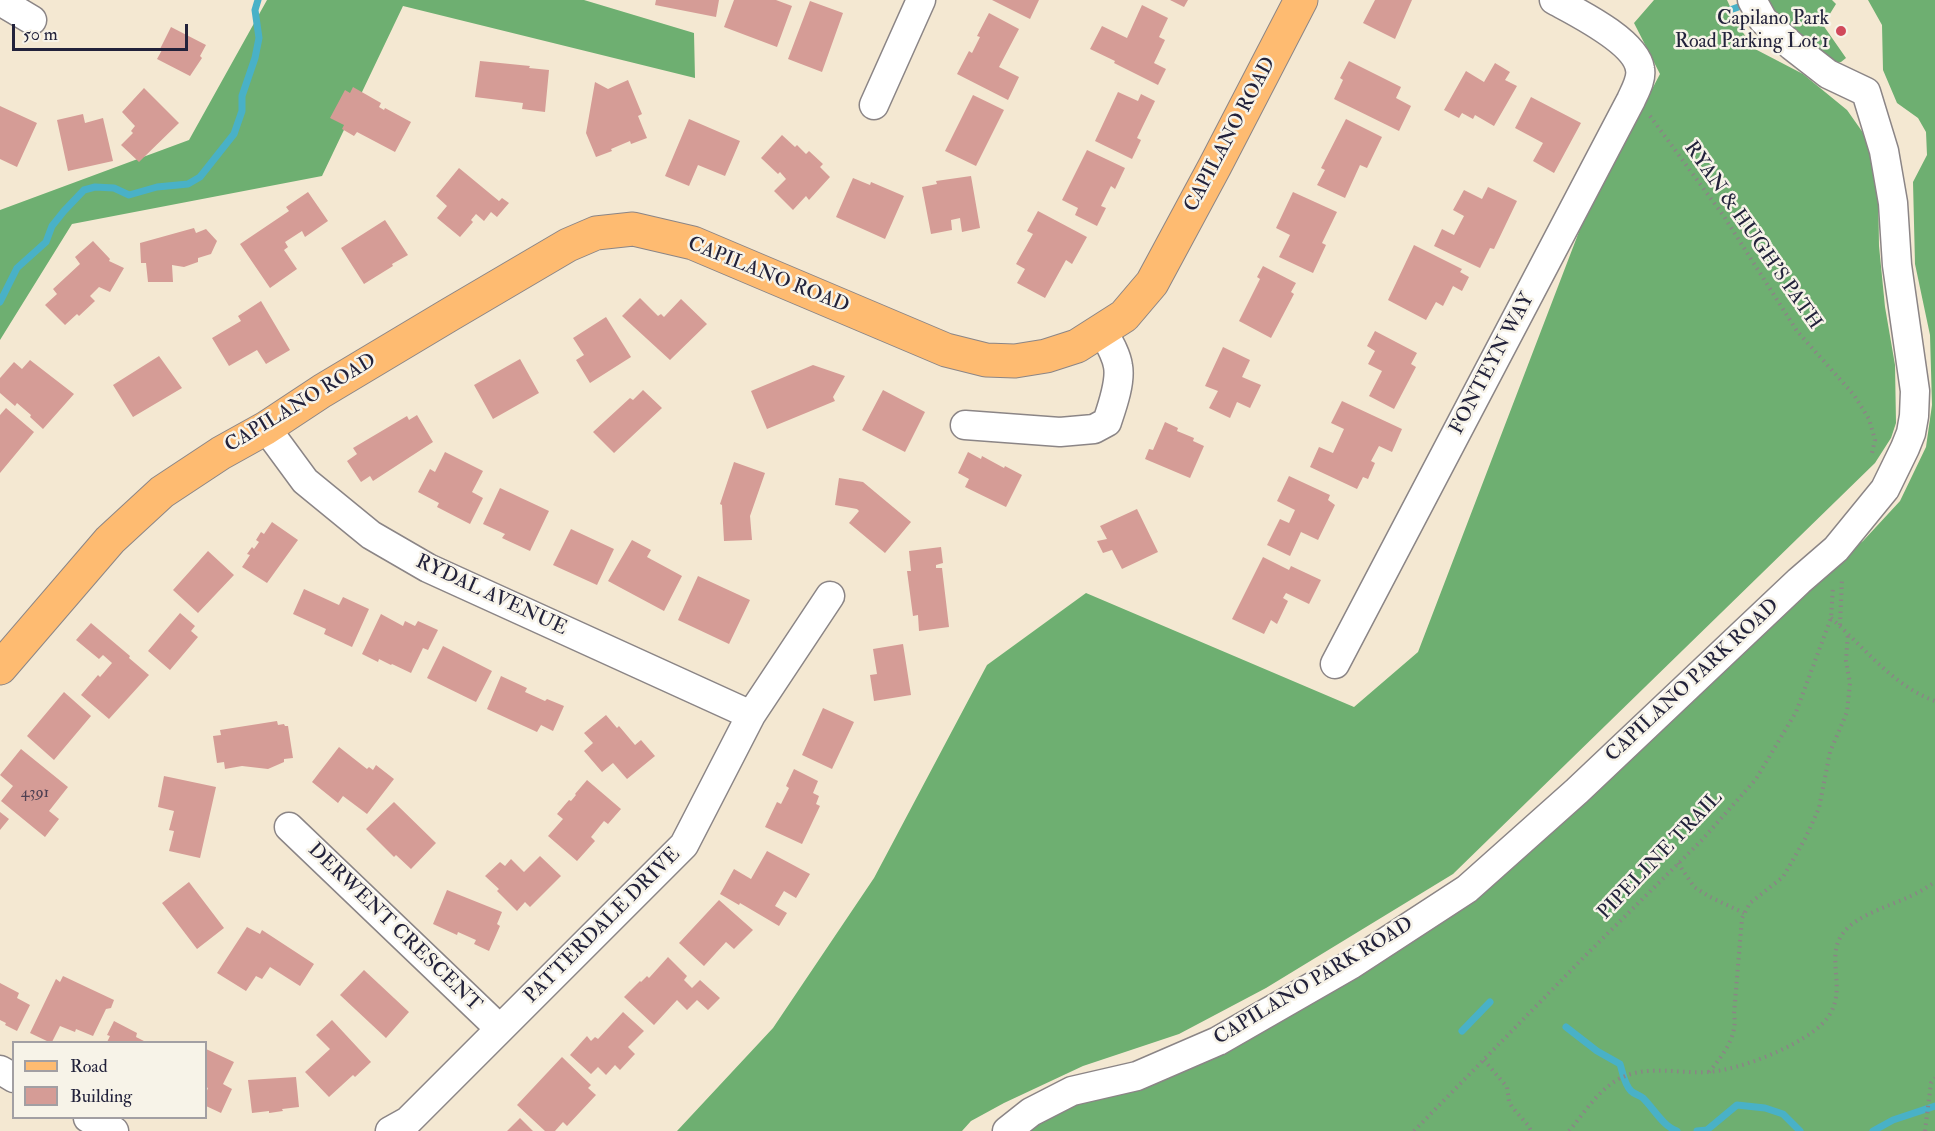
<!DOCTYPE html>
<html>
<head>
<meta charset="utf-8">
<style>
  body { margin:0 }
  #map { position:relative; width:1935px; height:1131px; overflow:hidden; background:#f4e8d2; font-family:"IM FELL Double Pica",serif }
  canvas { display:block }
  .legend { position:absolute; left:12px; top:1041px; width:195px; height:78px; box-sizing:border-box; background:#f7f3e8; border:2px solid #a29fa3; margin:0; padding:8px 10px; list-style:none; font-size:18px; color:#22223b }
  .legend li { display:flex; align-items:center; gap:12px; height:30px }
  .legend b { width:30px; border:2px solid #a29fa3 }
  .scale { position:absolute; left:12px; top:24px; width:176px; height:27px; box-sizing:border-box; border:3px solid #22223b; border-top:0; padding-left:8px; font-size:18px; line-height:21px; white-space:nowrap; color:#22223b; -webkit-text-stroke:4px #f7f3e8; paint-order:stroke }
</style>
</head>
<body>
<div id="map">
<canvas width="1935" height="1131"></canvas>
<ul class="legend">
<li><b style="height:8px;background:#febb71"></b>Road</li>
<li><b style="height:16px;background:#d59c96"></b>Building</li>
</ul>
<div class="scale">50 m</div>
</div>
<script>
const context = document.querySelector('canvas').getContext('2d');
context.lineJoin = 'round';
function fillPath(path, color) { context.fillStyle = color; context.fill(path, 'evenodd'); }
function strokePath(path, color, width, dash) { context.strokeStyle = color; context.lineWidth = width; context.lineCap = dash ? 'butt' : 'round'; context.setLineDash(dash || []); context.stroke(path); }
function label(font, color, halo, rows, align = 'center') {
  context.font = font + ' "IM FELL Double Pica",serif'; context.lineWidth = 5; context.setLineDash([]); context.textBaseline = 'middle'; context.strokeStyle = halo; context.fillStyle = color; for (const [text, x, y, turn = 0] of rows) {
    context.save(); context.translate(x, y); context.rotate((+turn || 0) * Math.PI / 180); context.textAlign = isNaN(turn) ? turn : align; if (halo) context.strokeText(text, 0, 0); context.fillText(text, 0, 0); context.restore();
  }
}
fillPath(new Path2D(`
  M267 0H584L694 33 695 78 403 6 322 176 72 224 0 340V210L189 140Z
  M1654 0H1727L1741 30 1755 49 1803 74 1847 110 1866 137 1878 186 1879 246 1885 307 1895 365 1896 423 1891 438 1875 463 1453 874 1266 988 1179 1034 1083 1066 1004 1103 971 1121 962 1131H677L773 1028 874 878 987 665 1086 593 1354 707 1418 652 1585 216 1660 74 1634 23Z
  M1766 0H1832L1836 4 1823 25 1846 58 1841 62 1830 63 1770 10Z
  M1868 0H1935V1131H1021L1425 927 1811 577 1863 541 1900 501 1926 447 1932 405 1930 335 1915 264 1913 182 1927 155 1926 132 1918 118 1897 103 1883 70 1882 25Z`), '#6eaf71');
strokePath(new Path2D(`
  M1730 10 1744 5
  M0 302 17 268 46 242 52 226 64 211 84 190 95 187 114 188 129 195 157 187 188 184 200 177 234 134 242 111V96L255 58 259 38 255 10 258 0
  M1566 1027 1597 1051 1620 1064C1623 1073 1624 1084 1631 1091 1634 1094 1639 1095 1643 1098 1654 1109 1663 1126 1677 1131
  M1462 1031 1490 1002
  M1697 1131 1707 1130 1737 1105 1765 1108 1783 1114 1800 1131
  M1873 1131 1893 1120 1935 1106`), '#49b1c7', 7);
fillPath(new Path2D(`
  M656 0H719L716 17 655 5Z
  M734 0H776L792 6 777 47 724 27Z
  M992 0H1039L1030 19Z
  M1170 0H1188L1184 7Z
  M1375 0H1412L1395 39 1363 23Z
  M810 1 843 13 822 72 788 59Z
  M1142 5 1168 18 1159 37 1165 40 1154 63 1166 69 1158 85 1114 63 1115 61 1090 49 1102 26 1127 38Z
  M989 13 1019 29 999 67 1019 77 1008 100 957 74 969 51 972 53 980 37 977 36Z
  M171 27 206 45 200 56 202 58 190 76 157 59 162 50 160 49Z
  M480 61 530 66 529 68 549 70 545 112 522 109 523 103 475 97Z
  M1349 61 1401 87 1396 98 1411 106 1399 131 1334 99 1343 80 1340 78Z
  M1495 63 1510 72 1505 80 1517 86 1494 126 1475 115 1473 119 1462 113 1459 118 1444 110 1466 71 1484 82Z
  M628 80 642 114 638 116 647 138 631 144 630 141 611 149 612 151 596 157 586 133 595 82 608 89Z
  M353 87 381 103 379 107 384 110 385 108 411 122 395 152 357 132 354 136 342 129 344 125 330 118 345 90 350 93Z
  M144 88 179 123 139 162 121 145 133 133 131 131 135 126 122 112Z
  M1118 92 1138 101 1141 94 1155 101 1137 138 1141 140 1132 159 1095 141Z
  M973 95 1004 110 976 166 945 151Z
  M1531 97 1581 123 1554 173 1533 161 1543 143 1515 128Z
  M0 106 37 123 17 167 0 159Z
  M83 114 85 123 103 118 113 161 68 171 57 120Z
  M689 119 740 141 725 176 698 165 689 186 665 176Z
  M1346 119 1382 137 1367 168 1360 165 1345 198 1317 185 1325 170 1321 168Z
  M782 135 795 147 797 145 806 154 809 151 823 164 820 167 830 177 809 200 806 196 793 210 774 191 786 179 780 172 778 174 761 158Z
  M1087 150 1125 168 1115 189 1111 186 1101 206 1106 208 1097 226 1075 215 1078 208 1062 200Z
  M459 168 499 201 502 198 509 203 497 217 491 212 484 221 476 214 471 220 473 222 460 237 437 218 447 206 436 196Z
  M971 176 980 228 962 232 960 218 951 220 952 230 931 234 922 187 937 184 936 181Z
  M853 178 870 185 871 182 904 196 885 239 836 217Z
  M1488 187 1517 201 1494 249 1490 248 1480 268 1434 246 1442 229 1454 235 1464 216 1453 210 1464 190 1482 199Z
  M308 192 328 221 305 237 302 231 285 242 288 247 284 250 297 269 270 288 240 244 289 211 286 207Z
  M1293 192 1337 212 1322 243 1326 245 1313 273 1279 257 1290 235 1276 228Z
  M1038 211 1087 237 1072 264 1066 260 1045 298 1017 283 1025 269 1016 264 1033 234 1027 231Z
  M385 220 408 255 392 264 393 266 364 284 341 248Z
  M194 228 196 233 206 229 217 241 211 254 198 258V262L184 267 172 265 173 282H148L146 263H141L140 243Z
  M93 241 110 259 109 261 124 268 110 292 99 287 90 296 95 301 79 316 77 314 65 325 45 305 57 294 53 289 80 264 75 257Z
  M1414 245 1462 269 1460 272 1469 277 1462 291 1453 286 1443 306 1436 302 1426 320 1388 300Z
  M1263 266 1296 283 1291 292 1294 294 1271 338 1239 321 1260 279 1257 277Z
  M640 298 658 316 661 314 664 317 681 299 707 324 670 360 622 316Z
  M261 301 290 350 266 364 257 350 229 366 212 338 241 321 238 316Z
  M606 317 631 357 590 383 576 360 584 355 573 338Z
  M1375 331 1417 353 1411 364 1416 367 1394 409 1369 396 1382 371 1368 364 1375 351 1367 346Z
  M1223 347 1250 360 1242 377 1261 385 1250 408 1237 402 1230 418 1209 408 1218 391 1205 386Z
  M159 356 182 388 133 417 113 385Z
  M520 359 539 393 493 419 474 385Z
  M30 360 74 394 43 429 30 417 31 415 17 403 15 406 0 393V378L14 362 22 369Z
  M813 365 845 376 833 397 835 401 767 429 751 391Z
  M643 390 662 408 614 453 593 432 630 398 633 400Z
  M883 390 925 412 905 452 862 430Z
  M1342 401 1402 429 1392 452 1379 446 1371 461 1375 463 1368 479 1363 477 1357 489 1310 467 1319 447 1333 453 1344 429 1331 423Z
  M6 408 34 432 0 473V415Z
  M417 415 433 442 373 481 370 476 361 482 347 461 357 454 353 448 407 416 409 420Z
  M1165 422 1178 428 1177 431 1194 438 1193 441 1204 446 1190 478 1145 459 1149 449 1153 450Z
  M445 452 483 471 472 492 483 498 470 524 437 507 439 503 418 492 430 469 435 472Z
  M968 452 981 459 982 456 1004 468 1005 466 1022 475 1006 507 965 487 969 479 958 473Z
  M734 462 765 473 750 516 752 540 724 541 722 505 720 504Z
  M1289 476 1330 495 1328 500 1335 505 1318 540 1301 532 1290 556 1267 545 1280 519 1289 523 1295 510 1277 501Z
  M839 478 863 482 911 522 885 553 849 523 859 511 857 509 835 505Z
  M500 488 549 511 530 551 502 538 505 534 483 524Z
  M1137 509 1158 552 1122 569 1112 550 1103 553 1097 541 1107 539 1100 526Z
  M272 522 298 540 267 583 242 567 250 555 247 554 252 547 254 549 259 542 256 540 261 532 264 534Z
  M571 529 614 549 597 585 553 565Z
  M632 540 651 550 647 557 682 576 664 611 608 581Z
  M941 547 943 563 936 565V568H942L949 627 919 631 918 615 913 616 907 571H911L909 551Z
  M208 551 234 575 198 613 173 590Z
  M1263 557 1289 570 1291 566 1321 580 1309 604 1286 593 1283 598 1288 601 1277 624 1271 620 1264 634 1232 619Z
  M698 576 750 600 729 644 678 620Z
  M304 589 339 605 343 597 369 609 352 647 324 634 326 629 293 614Z
  M180 613 195 626 191 631 198 637 170 670 148 651Z
  M381 614 403 626 405 621 415 626 418 621 438 630 428 650 423 648 411 673 392 664 391 665 379 659 378 662 362 654Z
  M91 623 130 656 129 658 149 675 109 719 81 695 98 675 100 677 112 663 103 655 99 659 76 640Z
  M903 644 911 695 874 701 870 675 877 674 873 649Z
  M443 646 492 671 476 702 427 678Z
  M501 676 527 688 525 692 545 701 547 699 564 706 553 731 541 725 537 732 487 709Z
  M64 692 91 716 54 760 27 736Z
  M823 708 854 722 832 769 802 755Z
  M606 715 617 728 619 726 635 745 641 740 655 756 627 779 613 763 602 772 584 751 593 743 584 733Z
  M277 721 278 725 284 724 285 726H288L293 758 284 759V762L268 769 242 766 225 769 224 762 217 763 213 736 221 735 220 730Z
  M339 747 367 769 369 767 373 770 376 765 394 779 367 814 343 796 338 803 312 782Z
  M21 749 68 787 49 811 59 819 45 837 1 801 13 786 0 775Z
  M794 769 818 781 813 793 819 796 816 804 820 806 802 844 765 827 777 802 781 804 789 788 786 786Z
  M164 776 216 787 200 858 169 851 174 831 169 830 174 811 158 807Z
  M587 780 621 809 608 824 604 821 591 837 595 841 577 861 548 836 563 819 557 814 569 800 571 801 576 795 575 794Z
  M394 802 436 843 411 869 396 855 394 857 366 829Z
  M0 812 9 819 0 830Z
  M767 851 810 874 796 898 784 891 775 906 787 913 779 926 740 903 739 905 720 894 734 869 751 879Z
  M540 856 561 876 530 907 525 902 517 911 497 891 499 889 485 876 500 862 505 866 511 859 524 872Z
  M189 882 224 928 197 949 162 903Z
  M447 890 502 912 497 924 500 926 489 951 474 944 476 940 458 932 457 935 433 924Z
  M719 900 753 930 734 949 726 942 704 966 679 943Z
  M247 927 260 934 262 930 314 964 300 986 270 967 262 979 256 976 246 991 217 973Z
  M668 957 687 976 684 980 692 988 700 980 720 998 708 1010 697 1000 687 1010 677 1000 654 1025 624 997 640 981 641 982 647 976 649 978Z
  M364 970 409 1012 386 1038 340 995Z
  M63 976 114 1000 111 1008 106 1009 93 1036 76 1029 75 1032 60 1026 52 1042H49L30 1033 56 979 60 982Z
  M0 983 19 993 17 998 30 1005 17 1031 5 1025 6 1023 0 1020Z
  M623 1012 644 1031 628 1047 635 1054 620 1070 615 1065 606 1075 598 1067 591 1074 570 1055 587 1036 591 1041 595 1037 598 1039Z
  M332 1020 371 1062 355 1077 353 1075 329 1097 305 1072 330 1049 316 1035Z
  M114 1021 137 1033 136 1037 146 1042H107L110 1036 107 1035Z
  M206 1049 234 1062 223 1084 232 1089 221 1113 206 1106V1093L208 1088 206 1087Z
  M562 1057 591 1085 588 1088 596 1095 567 1126 563 1122 555 1131H545L517 1105Z
  M296 1077 299 1107 282 1109 283 1111 269 1113V1111L252 1113 248 1080Z
  M520 1118 533 1131H507Z`), '#d59c96');
const minor = new Path2D(`
  M0 1 32 20
  M874 105 921 0
  M965 425 1060 432 1094 429 1107 422C1112 407 1121 382 1118 366 1116 353 1108 341 1102 330
  M266 428 305 481 371 535 428 568 751 715
  M1335 664 1631 100C1635 91 1642 79 1640 69 1636 41 1576 12 1554 0
  M289 827 500 1029
  M0 1070 14 1078
  M88 1118 114 1131
  M390 1131 408 1121 684 845 751 715 830 596
  M1007 1131 1031 1112 1072 1091 1137 1076 1218 1041 1352 964 1467 889 1577 791 1799 581 1836 549 1885 489 1905 448 1911 433 1914 416 1915 391 1897 265 1893 203 1884 151 1866 92 1828 74 1792 46 1763 20 1752 0`);
const major = new Path2D(`
  M0 668 110 540 162 492 221 453 266 428 322 391 449 315 568 245 596 233 633 229 693 243 946 350 986 360 1015 361 1046 356 1077 346 1124 316 1152 283 1215 166 1301 0`);
strokePath(minor, '#8b8586', 31);
strokePath(major, '#8b8586', 35);
strokePath(new Path2D(`
  M1650 116 1723 215 1797 331 1854 395 1869 419 1875 440 1872 453
  M1831 618C1864 647 1893 686 1935 701
  M1840 625 1842 579
  M1678 863 1694 887 1710 897 1744 913
  M1484 1060 1507 1087 1509 1101 1512 1107 1528 1125 1531 1131
  M1709 1072C1723 1055 1738 1036 1734 1014L1742 918 1750 903 1783 877 1805 839 1819 808 1830 752 1847 712 1850 683 1846 661 1848 633
  M1414 1131 1588 953 1701 841 1756 779 1796 712 1831 618 1833 586
  M1569 1131C1585 1112 1600 1087 1623 1077 1649 1065 1681 1074 1709 1072 1741 1069 1788 1050 1814 1031 1858 998 1820 961 1844 932 1857 915 1892 905 1911 896 1920 892 1927 887 1935 882
  M1925 1131 1931 1083 1935 1078`), '#8b8586', 4, [1.5, 4.5]);
strokePath(minor, '#fff', 28);
strokePath(major, '#febb71', 33);
for (const [x, y, r, color] of [
  [1841,31,6,"#d1495b"]
]) { const dot = new Path2D(); dot.arc(x, y, r, 0, 2 * Math.PI); context.fillStyle = color; context.fill(dot); strokePath(dot, '#f7f3e8', 2); }
label('16px', '#4f4052', null, [
  ["4391",35,794]
]);
label('20px', '#22223b', '#f7f3e8', [
  ["Capilano Park",1829,20],
  ["Road Parking Lot 1",1829,43]
], 'right');
label('20px', '#22223b', '#f7f3e8', [
  ["CAPILANO ROAD",1231,135,-62],
  ["RYAN & HUGH'S PATH",1752,236,55],
  ["CAPILANO ROAD",768,276,22],
  ["FONTEYN WAY",1493,364,-62],
  ["CAPILANO ROAD",301,404,-31],
  ["RYDAL AVENUE",491,596,25],
  ["CAPILANO PARK ROAD",1693,681,-43],
  ["PIPELINE TRAIL",1661,856,-46],
  ["PATTERDALE DRIVE",603,926,-45],
  ["DERWENT CRESCENT",394,928,44],
  ["CAPILANO PARK ROAD",1314,982,-31]
]);
</script>
</body>
</html>
